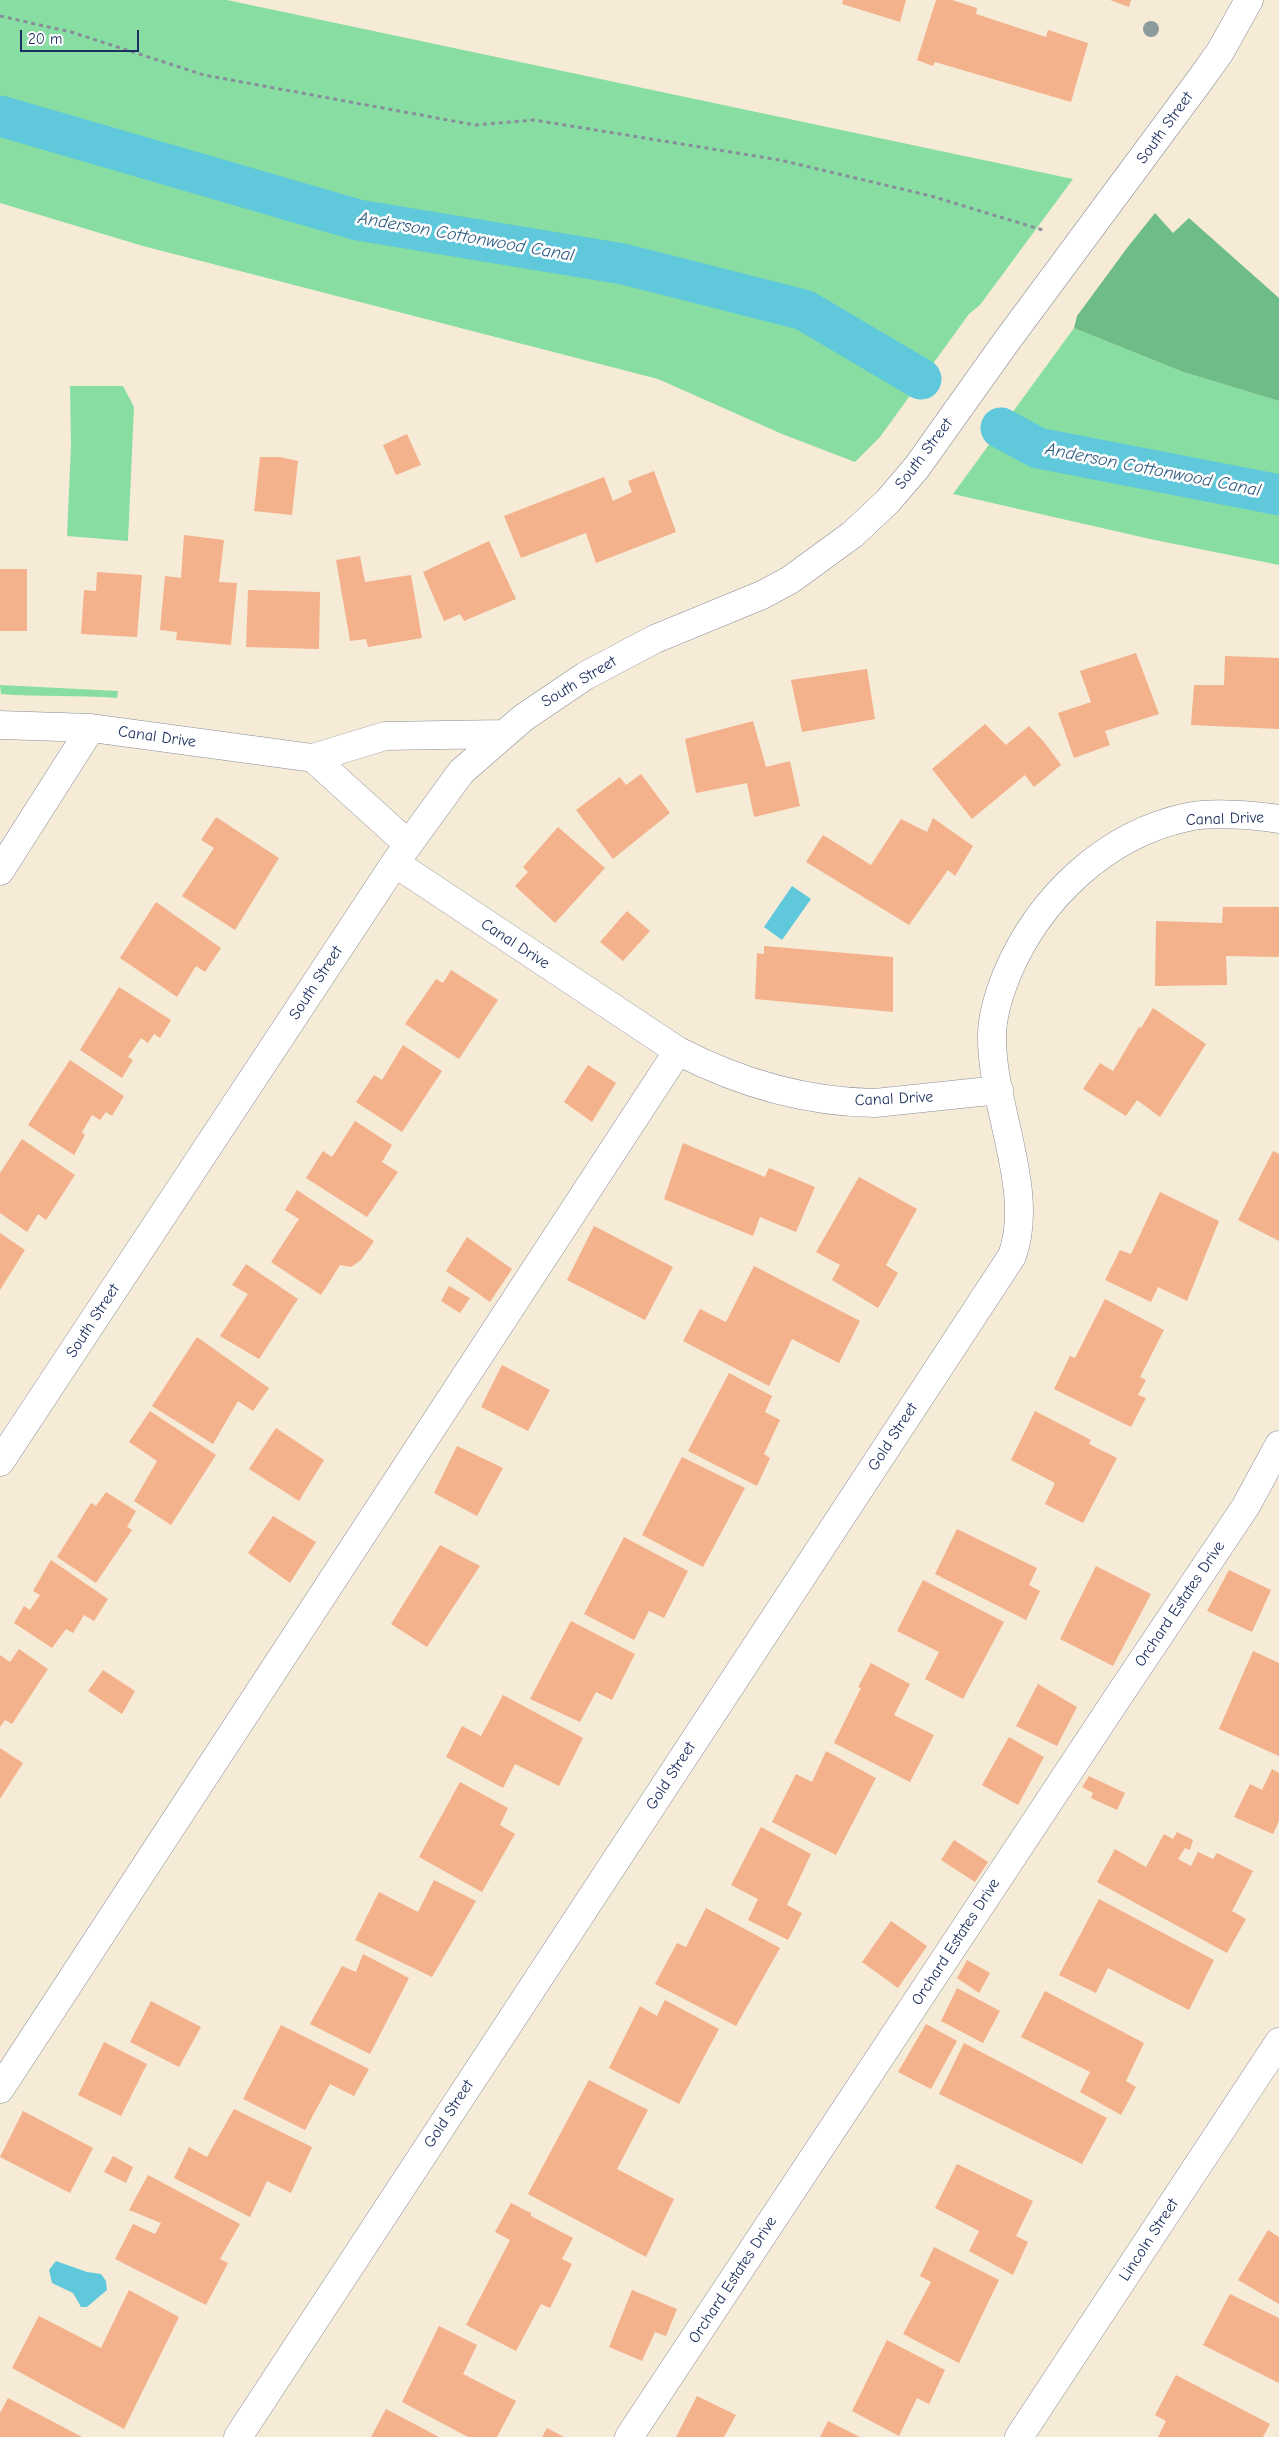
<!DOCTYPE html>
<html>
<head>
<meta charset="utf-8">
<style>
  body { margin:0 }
  #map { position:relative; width:1279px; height:2437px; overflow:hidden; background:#f6ebd6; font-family:"Comic Neue",sans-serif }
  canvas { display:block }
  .scale { position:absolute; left:20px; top:30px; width:119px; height:22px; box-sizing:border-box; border:2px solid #1b2f5e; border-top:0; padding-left:6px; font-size:15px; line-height:18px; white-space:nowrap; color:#1b2f5e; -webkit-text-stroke:4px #fff; paint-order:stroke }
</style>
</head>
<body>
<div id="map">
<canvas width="1279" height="2437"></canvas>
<div class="scale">20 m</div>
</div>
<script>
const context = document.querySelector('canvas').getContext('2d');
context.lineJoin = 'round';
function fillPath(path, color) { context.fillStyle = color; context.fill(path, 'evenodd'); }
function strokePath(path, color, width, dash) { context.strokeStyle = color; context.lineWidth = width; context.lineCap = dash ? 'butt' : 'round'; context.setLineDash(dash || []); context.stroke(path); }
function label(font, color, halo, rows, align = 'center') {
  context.font = font + ' "Comic Neue",sans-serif'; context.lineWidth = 5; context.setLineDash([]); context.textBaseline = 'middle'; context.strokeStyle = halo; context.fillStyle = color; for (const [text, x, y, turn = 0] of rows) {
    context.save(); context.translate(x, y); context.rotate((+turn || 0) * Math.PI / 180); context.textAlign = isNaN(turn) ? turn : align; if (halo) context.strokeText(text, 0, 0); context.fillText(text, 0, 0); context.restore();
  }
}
fillPath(new Path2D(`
  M0 0H227L1073 179 980 305 969 314 880 437 855 462 782 434 658 379 143 246 0 203Z
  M1074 328 1183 372 1279 401V565L1150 539 953 494Z
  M70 386H123L134 407 128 541 67 536 71 445Z
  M0 685 118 691 117 698C78 695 39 697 1 694Z`), '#88dea2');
fillPath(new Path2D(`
  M1155 213 1173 233 1189 218 1279 298V401L1183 372 1074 328 1077 316 1127 248Z`), '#6ebd88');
fillPath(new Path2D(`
  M792 886 811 899 782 940 764 927Z
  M56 2261 87 2272 101 2274 106 2281 107 2290 87 2307H81L73 2293 52 2283 49 2270Z`), '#5fc9db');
strokePath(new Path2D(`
  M0 116 358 220 623 264 804 310 921 379
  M1001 428 1038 448 1279 495`), '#5fc9db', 41);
fillPath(new Path2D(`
  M843 0H906L900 22 842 4Z
  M936 0H952L977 8 976 14 1046 37 1048 30 1088 43 1071 102 935 62 933 66 917 60Z
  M1110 0H1131L1129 7Z
  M407 434 421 465 396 475 383 445Z
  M260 457H280L298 461 292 515 254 511Z
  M654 471 676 532 596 563 586 533 521 558 504 516 604 477 613 501 632 492 628 481Z
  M184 535 224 540 219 582 237 583 231 645 176 640 177 632 160 630 165 576 181 578Z
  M489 541 516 599 464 621 460 614 444 621 423 572Z
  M360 556 365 582 411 575 422 638 368 647 366 639 350 641 336 560Z
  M0 569H27V631H0Z
  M97 572 142 575 137 637 81 634 84 590 96 591Z
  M248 590 320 592 319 649 246 647Z
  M1136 653 1159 714 1105 731 1110 745 1074 758 1058 713 1091 702 1080 671Z
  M1225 656 1279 658V729L1191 725 1194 685H1224Z
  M867 669 875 719 802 732 791 680Z
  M753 721 766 767 790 761 800 806 754 817 747 783 696 793 685 739Z
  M985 724 1006 745 1029 726 1044 742 1061 765 1034 787 1025 775 972 819 932 769Z
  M641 774 670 813 613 859 576 810 620 777 626 785Z
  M216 817 279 858 235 930 182 896 214 848 201 840Z
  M933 818 973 846 955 876 948 870 909 925 806 862 823 835 871 865 901 819 927 832Z
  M558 827 605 868 555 923 515 886 528 872 523 867Z
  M156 902 221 948 205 972 196 966 177 997 120 958Z
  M1223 907H1279V957L1226 956 1227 985 1155 986 1156 921 1222 923Z
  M627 911 650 931 623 961 600 942Z
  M764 946 893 957V1012L755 999 757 953 764 954Z
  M451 970 498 1000 459 1059 405 1024 436 979 443 983Z
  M119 987 171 1020 160 1038 154 1034 148 1043 141 1038 128 1057 133 1060 122 1078 80 1050Z
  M1153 1008 1206 1044 1160 1117 1137 1100 1126 1116 1083 1089 1100 1063 1113 1071 1139 1027 1141 1028Z
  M403 1045 442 1071 402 1132 356 1102 374 1075 382 1080Z
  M70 1060 124 1096 112 1116 106 1112 100 1120 92 1115 82 1132 85 1135 74 1155 28 1125Z
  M588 1065 616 1083 592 1122 564 1102Z
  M355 1121 392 1145 382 1162 398 1172 367 1217 306 1178 323 1151 332 1157Z
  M22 1139 75 1175 46 1220 38 1214 27 1232 0 1213V1173Z
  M683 1143 765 1177 769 1168 815 1187 796 1232 760 1217 753 1236 664 1199Z
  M1273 1151 1279 1154V1241L1238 1220Z
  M859 1177 917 1209 886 1265 898 1273 878 1308 832 1280 840 1265 816 1252Z
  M297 1190 374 1241 361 1260 351 1267 340 1265 321 1295 271 1262 299 1219 285 1210Z
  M1160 1192 1219 1221 1187 1301 1158 1287 1151 1302 1105 1280 1120 1250 1131 1254Z
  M594 1226 673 1267 645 1320 567 1280Z
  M0 1233 25 1250 0 1290Z
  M467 1237 512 1269 490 1302 446 1271Z
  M246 1264 298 1299 259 1359 220 1336 248 1294 232 1285Z
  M754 1266 860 1321 839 1363 792 1339 769 1386 683 1341 700 1309 726 1322Z
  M449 1286 470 1298 460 1313 441 1301Z
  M1105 1299 1164 1330 1140 1377 1146 1380 1138 1395 1146 1398 1131 1427 1054 1389 1070 1356 1075 1358Z
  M197 1337 269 1388 253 1411 238 1401 213 1444 152 1406Z
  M502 1365 550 1390 528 1431 481 1407Z
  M729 1373 772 1396 765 1412 780 1420 764 1454 770 1458 757 1486 688 1451Z
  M150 1411 216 1455 171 1525 134 1501 157 1461 129 1442Z
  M1035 1411 1091 1440 1089 1444 1117 1458 1083 1523 1045 1504 1055 1483 1011 1460Z
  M276 1428 324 1460 299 1501 249 1469Z
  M457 1446 503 1468 477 1516 434 1493Z
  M682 1457 745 1488 703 1567 642 1535Z
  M106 1492 136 1511 127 1527 132 1530 96 1583 57 1557 91 1503 96 1506Z
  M273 1516 316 1542 290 1583 248 1553Z
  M957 1529 1037 1568 1029 1585 1040 1591 1026 1620 935 1574Z
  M624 1537 688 1571 664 1618 649 1611 634 1640 584 1614Z
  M440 1545 480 1566 427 1647 391 1624Z
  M51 1560 108 1599 94 1621 84 1615 73 1633 66 1629 52 1648 14 1623 24 1606 30 1610 40 1595 33 1591Z
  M1096 1566 1151 1594 1113 1666 1060 1639Z
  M1229 1570 1271 1590 1252 1632 1207 1611Z
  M923 1580 1004 1622 963 1699 925 1679 939 1652 897 1631Z
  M571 1621 635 1654 612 1700 596 1692 580 1722 530 1699Z
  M19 1649 48 1669 12 1724 5 1720 0 1727V1655L10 1662Z
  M1253 1651 1279 1663V1756L1219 1729Z
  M871 1663 910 1684 894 1715 934 1735 910 1782 834 1743 861 1688 858 1687Z
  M103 1670 135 1691 122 1714 88 1691Z
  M1038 1684 1077 1707 1057 1746 1016 1726Z
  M503 1695 583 1738 559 1786 515 1764 503 1788 446 1757 462 1726 481 1736Z
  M1009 1737 1044 1757 1018 1805 982 1785Z
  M0 1748 23 1763 0 1799Z
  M826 1751 876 1778 836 1855 772 1822 796 1774 812 1782Z
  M1272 1769 1279 1773V1821L1273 1834 1234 1817 1250 1784 1262 1790Z
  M1089 1776 1125 1793 1117 1810 1091 1798 1093 1793 1082 1787Z
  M460 1782 508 1808 500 1825 515 1834 482 1892 419 1857Z
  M761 1827 811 1854 787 1905 802 1913 788 1940 748 1920 758 1899 731 1885Z
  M1177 1832 1193 1840 1190 1850 1185 1848 1178 1859 1191 1866 1198 1852 1213 1859 1217 1853 1253 1871 1232 1911 1246 1919 1227 1953 1097 1882 1115 1849 1146 1867 1164 1834 1173 1839Z
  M954 1840 988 1862 975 1882 941 1860Z
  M434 1880 476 1901 432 1977 355 1940 379 1892 418 1912Z
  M1099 1899 1214 1960 1189 2010 1108 1968 1096 1993 1059 1975Z
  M706 1908 780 1948 736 2026 655 1984 677 1943 686 1947Z
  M891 1921 927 1946 898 1988 862 1962Z
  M363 1954 409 1978 370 2054 310 2024 342 1966 356 1972Z
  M967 1960 990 1973 979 1993 957 1978Z
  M957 1988 1000 2011 983 2043 941 2021Z
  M1045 1991 1144 2043 1126 2081 1136 2087 1121 2115 1080 2092 1090 2072 1021 2037Z
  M665 2000 719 2029 679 2104 609 2068 640 2006 657 2016Z
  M151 2001 201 2027 179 2067 130 2042Z
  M926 2024 957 2041 931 2089 898 2072Z
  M281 2025 369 2069 354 2096 330 2084 305 2130 243 2099Z
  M104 2042 147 2064 121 2116 78 2095Z
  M964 2043 1107 2118 1082 2164 939 2094Z
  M589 2080 648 2110 617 2169 674 2199 646 2257 528 2194Z
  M234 2109 312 2147 291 2193 267 2181 250 2217 174 2178 189 2147 207 2157Z
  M23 2111 93 2148 70 2193 0 2157Z
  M113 2156 133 2167 126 2183 104 2172Z
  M957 2164 1033 2201 1016 2236 1028 2242 1013 2275 969 2251 979 2231 935 2208Z
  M148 2175 240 2224 220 2259 228 2263 206 2305 115 2259 133 2224 155 2234 161 2223 129 2210Z
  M511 2203 531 2213V2216L573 2238 562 2259 572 2264 550 2308 541 2304 516 2351 466 2325 510 2240 495 2232Z
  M1268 2230 1279 2237V2304L1238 2280Z
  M934 2247 999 2280 959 2363 903 2334 931 2282 920 2276Z
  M129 2290 179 2317 124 2429 12 2368 39 2316 101 2348Z
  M632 2290 677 2309 666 2336 655 2332 642 2361 609 2347Z
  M1230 2294 1279 2318V2383L1203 2345Z
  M439 2326 477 2345 463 2374 516 2401 497 2437H468L402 2402Z
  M887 2340 945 2370 929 2404 917 2398 899 2436 852 2411Z
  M1176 2375 1270 2424 1263 2437H1158L1166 2421 1155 2415Z
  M697 2396 736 2415 724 2437H676Z
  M8 2398 82 2437H0V2413Z
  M386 2409 439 2437H371Z
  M828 2421 860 2437H820Z
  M547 2428 564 2437H542Z`), '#f3b18c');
const minor = new Path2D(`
  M0 725 91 728 313 758 385 736 502 734
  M313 758 408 844
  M395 863 678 1051C740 1083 805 1102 875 1103L999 1090
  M0 871 91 728
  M0 1462 395 863 461 772 523 718 585 676 655 639 762 595 790 580 853 534 888 501 917 467 1006 342 1200 80 1220 52 1249 0
  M0 2089 678 1051
  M238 2437 1012 1256C1036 1191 991 1105 992 1036 992 1015 999 994 1007 974 1039 898 1106 834 1188 817 1211 812 1255 815 1279 819
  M629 2437 1118 1697 1246 1506 1279 1445
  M1019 2437 1279 2042`);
strokePath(minor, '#888d9a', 29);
strokePath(new Path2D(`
  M0 16 71 32 204 75 475 125 534 120 780 160 931 196 1046 231`), '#888d9a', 3, [4, 4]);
strokePath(minor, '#fff', 28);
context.fillStyle = '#8c9c9d';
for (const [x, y] of [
  [1151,29]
]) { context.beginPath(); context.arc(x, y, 8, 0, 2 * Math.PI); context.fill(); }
label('16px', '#1b2f5e', '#fff', [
  ["South Street",1165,128,-54],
  ["South Street",924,454,-53],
  ["South Street",579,682,-31],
  ["Canal Drive",157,737,8],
  ["Canal Drive",1225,819,-2],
  ["Canal Drive",515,944,33],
  ["South Street",316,983,-57],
  ["Canal Drive",894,1099,-3],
  ["South Street",93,1321,-57],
  ["Gold Street",893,1437,-57],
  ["Orchard Estates Drive",1180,1604,-56],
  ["Gold Street",671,1776,-57],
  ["Orchard Estates Drive",956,1942,-57],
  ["Gold Street",449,2114,-57],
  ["Lincoln Street",1149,2240,-57],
  ["Orchard Estates Drive",733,2280,-57]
]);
label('italic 18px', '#2f5d84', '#fff', [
  ["Anderson Cottonwood Canal",466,237,10],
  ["Anderson Cottonwood Canal",1153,470,11]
]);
</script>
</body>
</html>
